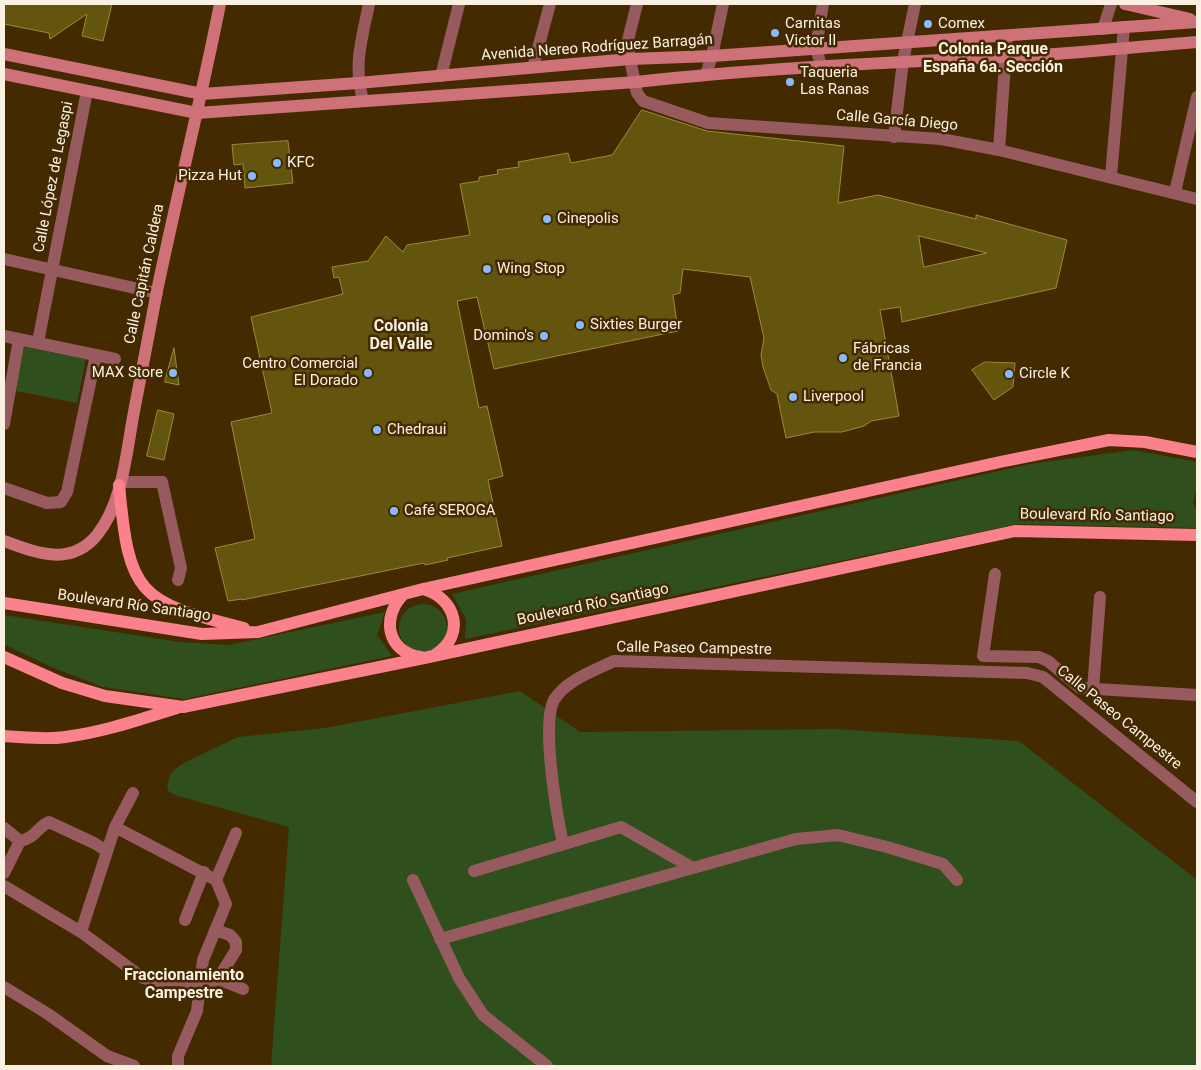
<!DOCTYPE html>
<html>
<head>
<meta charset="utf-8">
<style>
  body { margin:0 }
  #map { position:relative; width:1201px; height:1070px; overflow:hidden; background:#432a00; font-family:Roboto,sans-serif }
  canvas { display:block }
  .frame { position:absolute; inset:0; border:5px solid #fbf1e3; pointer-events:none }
</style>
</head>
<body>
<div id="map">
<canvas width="1201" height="1070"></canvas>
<div class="frame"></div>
</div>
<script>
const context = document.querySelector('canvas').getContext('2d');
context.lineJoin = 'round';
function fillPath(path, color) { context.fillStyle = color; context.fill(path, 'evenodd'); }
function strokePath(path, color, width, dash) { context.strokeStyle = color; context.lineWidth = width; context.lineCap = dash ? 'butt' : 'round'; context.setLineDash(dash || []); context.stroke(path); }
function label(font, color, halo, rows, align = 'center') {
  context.font = font + ' Roboto,sans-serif'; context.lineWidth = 5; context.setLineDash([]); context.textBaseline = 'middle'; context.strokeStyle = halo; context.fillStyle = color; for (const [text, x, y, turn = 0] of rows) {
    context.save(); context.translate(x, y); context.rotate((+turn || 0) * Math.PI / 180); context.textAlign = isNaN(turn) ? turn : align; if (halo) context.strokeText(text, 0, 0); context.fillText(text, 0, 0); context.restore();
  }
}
fillPath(new Path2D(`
  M20 346 86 359 77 403 11 390Z
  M1134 450 1197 462V487L1193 502 1197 514V528L1018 524 465 639 466 619 452 594 1030 464Z
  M399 628a24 24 0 1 1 48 0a24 24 0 1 1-48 0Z
  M385 612 377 635 392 656 184 699 103 687 49 666 4 644V615L180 642 229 645Z
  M520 691 580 732 835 729 1019 741 1197 880V1066H271L289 827 178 796 169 792 167 786 171 773 182 764 238 737 325 728Z`), '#2f501c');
const building = new Path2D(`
  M4 4H112L103 41 82 36 87 14 50 39 49 33 4 24Z
  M642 110 707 131 844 146 838 203 878 195 976 219V215L1067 240 1056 288 902 322 900 307 880 310 899 416 871 421 864 426 842 432H814L786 438 777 394 771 390 763 367 761 355 764 338 750 277 683 269 680 293 673 295 678 331 494 369 477 297 457 301 479 408 487 406 503 476 488 480 502 546 447 558 448 560 425 565 424 563 242 600V599L228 601 215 548 255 539 231 422 272 413 251 317 343 294 339 277 334 278 332 267 368 261 386 236 403 252 407 245 470 235 460 184 479 181V177L498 174 497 170 519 167 518 162 568 153 571 163 612 155ZM919 236 987 253 924 267Z
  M288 141 293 183 245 188 243 164 234 165 232 145Z
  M174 348 179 385 165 382Z
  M985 362 1015 363 1013 387 994 400 972 370Z
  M158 410 174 414 164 460 147 456Z`);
fillPath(building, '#64550e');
strokePath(building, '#9f8a33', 1);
strokePath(new Path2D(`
  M637 4 627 44 637 93 643 101 708 123 941 139 999 150 1197 199
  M1103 29 1111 4
  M821 66 816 47 823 4
  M533 67 550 4
  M706 74 712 56 723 4
  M441 76 459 4
  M363 100C353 65 362 39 369 4
  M894 137 903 61 915 4
  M999 150 1007 36
  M1111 176 1124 27
  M1175 192 1197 97
  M4 259 157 293
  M4 336 115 359
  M38 342 87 91
  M4 424 19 339
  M121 482H162L181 568 178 580
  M4 488 47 503 61 502 67 492 96 355
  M995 574 983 656 1039 657 1048 661 1080 688 1197 695
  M1093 689 1100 597
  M115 827 216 880 226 904 203 960 197 1011 178 1056V1066
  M4 828 20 841C37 837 36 828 49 822L94 843 107 851
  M563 844C557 816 541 724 554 700 565 681 595 670 614 661L1027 673 1043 677 1197 802
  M474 871 621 827 691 867
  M4 873 20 841
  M216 880 236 833
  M413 880 459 978 483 1015 547 1066
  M4 886 81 932 143 978 155 981 180 980 201 987 218 979 243 989
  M185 920 204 872
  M215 930 230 935 236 942V950L218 979
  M81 932 115 827 133 793
  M440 939 796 839 838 835 887 847 943 864 957 880
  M4 987 48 1014 107 1056 134 1066`), '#975b5f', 12);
strokePath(new Path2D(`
  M1125 4 1190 19
  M4 54 202 94 358 83 630 59 712 56 1197 22
  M4 74 197 113 636 82C759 68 882 63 1005 57 1069 54 1133 47 1197 42
  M4 541C36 553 71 567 97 535 122 504 126 456 133 417 141 375 149 333 157 291 177 195 201 100 220 4`), '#cf7179', 12);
strokePath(new Path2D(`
  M119 485C129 595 138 602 244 628
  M423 589C456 598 466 635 436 654
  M404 594C381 616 386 652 421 657
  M4 603 202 634 258 632 423 589 1000 462 1109 440 1145 442 1197 452
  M4 657 62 683 105 696 183 707 424 658 1015 531 1197 535
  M4 736C24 737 45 740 65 737 104 732 141 719 177 708`), '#fb818c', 12);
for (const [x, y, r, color] of [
  [928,24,5,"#89bafc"],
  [775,33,5,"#89bafc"],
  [790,82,5,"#89bafc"],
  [277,163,5,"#89bafc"],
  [252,176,5,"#89bafc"],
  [547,219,5,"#89bafc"],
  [487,269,5,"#89bafc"],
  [580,325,5,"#89bafc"],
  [544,336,5,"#89bafc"],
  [843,358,5,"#89bafc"],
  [173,373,5,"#89bafc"],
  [368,373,5,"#89bafc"],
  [1009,374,5,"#89bafc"],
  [793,397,5,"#89bafc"],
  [377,430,5,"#89bafc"],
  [394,511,5,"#89bafc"]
]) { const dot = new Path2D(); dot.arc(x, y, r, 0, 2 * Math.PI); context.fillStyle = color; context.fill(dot); strokePath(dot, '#432a00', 2); }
label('15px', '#fbf1e3', '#432a00', [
  ["Carnitas",785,24],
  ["Victor II",785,41],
  ["Comex",938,24],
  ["Taqueria",800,73],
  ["Las Ranas",800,90],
  ["KFC",287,163],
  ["Pizza Hut",242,176,"right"],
  ["Cinepolis",557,219],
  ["Wing Stop",497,269],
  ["Sixties Burger",590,325],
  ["Domino's",534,336,"right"],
  ["Fábricas",853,349],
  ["de Francia",853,366],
  ["Centro Comercial",358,364,"right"],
  ["El Dorado",358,381,"right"],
  ["MAX Store",163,373,"right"],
  ["Circle K",1019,374],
  ["Liverpool",803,397],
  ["Chedraui",387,430],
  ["Café SEROGA",404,511]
], 'left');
label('15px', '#fbf1e3', '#432a00', [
  ["Avenida Nereo Rodríguez Barragán",597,48,-4],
  ["Calle García Diego",897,121,5],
  ["Calle López de Legaspi",54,177,-79],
  ["Calle Capitán Caldera",145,274,-78],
  ["Boulevard Río Santiago",1097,516,1],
  ["Boulevard Río Santiago",593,605,-12],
  ["Boulevard Río Santiago",134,606,8],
  ["Calle Paseo Campestre",694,649,1],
  ["Calle Paseo Campestre",1119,718,39]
]);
label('bold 16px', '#fbf1e3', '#432a00', [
  ["Colonia Parque",993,50],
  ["España 6a. Sección",993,68],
  ["Colonia",401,327],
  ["Del Valle",401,345],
  ["Fraccionamiento",184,976],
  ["Campestre",184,994]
]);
</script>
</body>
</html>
